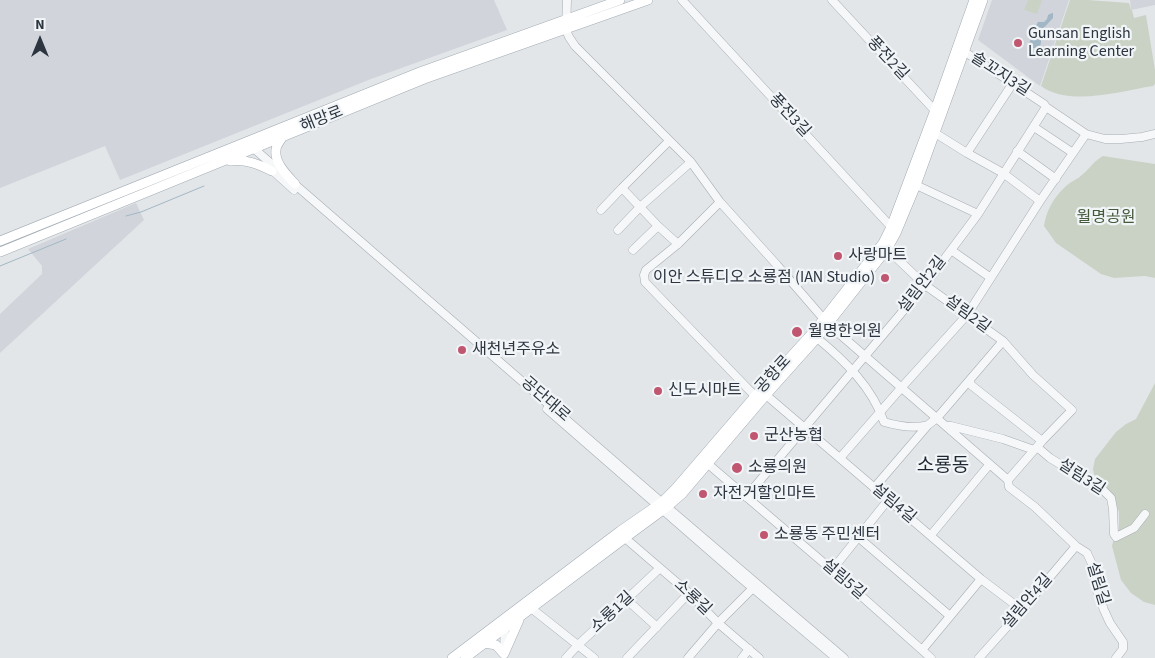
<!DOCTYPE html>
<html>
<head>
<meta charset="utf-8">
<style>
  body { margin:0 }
  #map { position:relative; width:1155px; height:658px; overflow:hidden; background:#e3e6e9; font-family:"Source Sans 3",sans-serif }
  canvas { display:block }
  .north { position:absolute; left:15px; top:15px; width:50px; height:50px; -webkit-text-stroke:4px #f2f5f7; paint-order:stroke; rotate:0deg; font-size:14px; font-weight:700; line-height:20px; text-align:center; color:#2c3540 }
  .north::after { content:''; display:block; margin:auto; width:18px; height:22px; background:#2c3540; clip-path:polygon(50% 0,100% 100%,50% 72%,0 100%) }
</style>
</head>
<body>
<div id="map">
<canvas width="1155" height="658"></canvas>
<div class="north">N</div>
</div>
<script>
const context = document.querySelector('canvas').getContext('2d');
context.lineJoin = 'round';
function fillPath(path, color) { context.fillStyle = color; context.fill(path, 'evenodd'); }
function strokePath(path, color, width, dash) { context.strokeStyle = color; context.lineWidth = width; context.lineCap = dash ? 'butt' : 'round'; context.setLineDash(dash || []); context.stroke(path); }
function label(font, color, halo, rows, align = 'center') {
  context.font = font + ' "Source Sans 3","Noto Sans KR",sans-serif'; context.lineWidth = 4.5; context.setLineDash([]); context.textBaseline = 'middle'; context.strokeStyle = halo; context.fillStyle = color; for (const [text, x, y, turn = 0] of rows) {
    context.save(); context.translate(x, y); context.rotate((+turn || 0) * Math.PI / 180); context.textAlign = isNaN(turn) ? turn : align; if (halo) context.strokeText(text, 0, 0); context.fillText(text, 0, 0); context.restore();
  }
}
fillPath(new Path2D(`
  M0 0H494L507 30 371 79 120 180 105 146 0 188Z
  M992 0H1069L1040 86 978 40Z
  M1130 0H1155V5L1131 10Z
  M136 203 144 220 0 353V314L42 274V266L28 249Z`), '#d1d5db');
fillPath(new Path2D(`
  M1028 0H1042L1037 14 1024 10Z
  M1070 0H1088L1129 3 1131 10H1132L1134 18 1146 15 1155 70V84L1153 86C1121 91 1069 107 1041 86Z
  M1103 156 1155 164V278L1145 276 1114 278 1101 274 1056 243 1044 226C1046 212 1053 198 1064 188 1069 182 1077 180 1083 174 1090 168 1095 160 1103 156Z
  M1155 383V605L1144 602 1131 593 1121 580 1112 546 1114 538 1119 531V512L1112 494 1104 485 1098 480 1094 474 1093 469 1095 459 1116 432 1126 424 1136 419Z`), '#cad2c5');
fillPath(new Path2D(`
  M1052 13H1053V18L1040 32 1041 42 1040 47 1037 48H1032L1029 44 1034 29 1038 22H1044L1047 19 1048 15Z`), '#a2b7c5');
strokePath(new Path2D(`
  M126 216 141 212 204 186
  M0 266 66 239`), '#a2b7c5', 1);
const minor = new Path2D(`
  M567 0 566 30 569 37 575 46 691 162 720 202 777 265 828 324 1008 480 1009 487 1035 507 1076 546 1087 553 1092 564 1097 591 1104 610 1110 623 1123 642V649L1116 658
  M682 0 894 230
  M832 0 938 114
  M965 52 1044 104 1046 107 1086 134 1105 139H1121L1142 137 1155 134
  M1034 127 1073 153
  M935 133 967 153 1003 173 1040 201
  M251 146 282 173
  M1017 151 1056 179
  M967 153 1013 83
  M273 171 294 190
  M291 181 667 507 844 658
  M916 185 978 214
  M622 188 669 141
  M720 202 678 244 646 270 644 275 645 282 755 396
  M601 210 622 188 658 226
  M618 230 640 207 691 162
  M887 249 925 285 1003 341 1033 375 1072 410 1042 441 1008 480
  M633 250 658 226 678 244
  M951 250 991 278
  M817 338C845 361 872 387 884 422 898 426 914 429 928 425
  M970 380 971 385 1042 441
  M766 395 981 579 1022 610
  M547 409 742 579 836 658
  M947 426H951L1003 439 1034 450
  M1037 447 1050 458 1104 491 1111 498 1113 509 1114 534 1116 537 1134 528 1145 514
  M840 458 902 387 967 315 1040 201 1086 134
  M708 464 832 570 931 658
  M874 488 928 425 937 418 1003 341
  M746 497 925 285 978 214 1046 107
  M931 535 989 465
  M858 537 950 616
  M625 538 689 593 718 623 759 658
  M832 570 888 500
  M627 600 657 627
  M531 608 594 658
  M922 650 981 579
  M504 651 505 625
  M566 658 578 645 660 568
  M627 658 689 593
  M688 658 718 623 756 585
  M742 658 749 649
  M979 658 1022 610 1076 546`);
const major = new Path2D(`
  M283 136C281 140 276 145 276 150 274 163 288 176 295 184
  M230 161C246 159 258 164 272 171
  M0 241 420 72 620 0
  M0 252 424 79 648 0
  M485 643 496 645 504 654
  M504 654 519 620
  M452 658 620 531 662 502 676 488 762 388 814 331 883 243 891 227 935 110 974 0
  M465 658 625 538 667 507 682 494 766 395 817 338 887 249 896 233 916 185 983 0`);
strokePath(minor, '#a8adb3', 9);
strokePath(major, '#a3acb4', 10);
strokePath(minor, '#f5f7f8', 8);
strokePath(major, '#fff', 9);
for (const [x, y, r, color] of [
  [1018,43,5,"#c05670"],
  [838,256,5,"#c05670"],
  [885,278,5,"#c05670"],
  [797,332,6,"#c05670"],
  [462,350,5,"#c05670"],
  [658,391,5,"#c05670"],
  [754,436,5,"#c05670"],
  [737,468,6,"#c05670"],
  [703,494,5,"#c05670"],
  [764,535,5,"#c05670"]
]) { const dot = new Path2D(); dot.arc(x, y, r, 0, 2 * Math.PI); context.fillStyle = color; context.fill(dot); strokePath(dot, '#f2f5f7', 2); }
label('16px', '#2c3540', '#f2f5f7', [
  ["Gunsan English",1028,34],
  ["Learning Center",1028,52],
  ["사랑마트",848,256],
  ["이안 스튜디오 소룡점 (IAN Studio)",875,278,"right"],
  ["월명한의원",808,332],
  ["새천년주유소",472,350],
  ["신도시마트",668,391],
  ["군산농협",764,436],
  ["소룡의원",748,468],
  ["자전거할인마트",713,494],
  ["소룡동 주민센터",774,535]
], 'left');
label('16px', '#2c3540', '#f2f5f7', [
  ["풍전2길",887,59,47],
  ["솔꼬지3길",1000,75,33],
  ["풍전3길",789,116,47],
  ["해망로",322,120,-22],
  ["설림안2길",923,285,-52],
  ["설림2길",967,315,36],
  ["공항로",774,375,-48],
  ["공단대로",545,400,41],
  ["설림3길",1081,478,33],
  ["설림4길",893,504,40],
  ["설림5길",843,580,41],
  ["설림길",1097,584,73],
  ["소룡길",692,598,43],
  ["설림안4길",1028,602,-49],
  ["소룡1길",613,613,-43]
]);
label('16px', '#445a3b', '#f2f5f7', [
  ["월명공원",1106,218]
]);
label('19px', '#1e2631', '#f2f5f7', [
  ["소룡동",943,467]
]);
</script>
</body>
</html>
